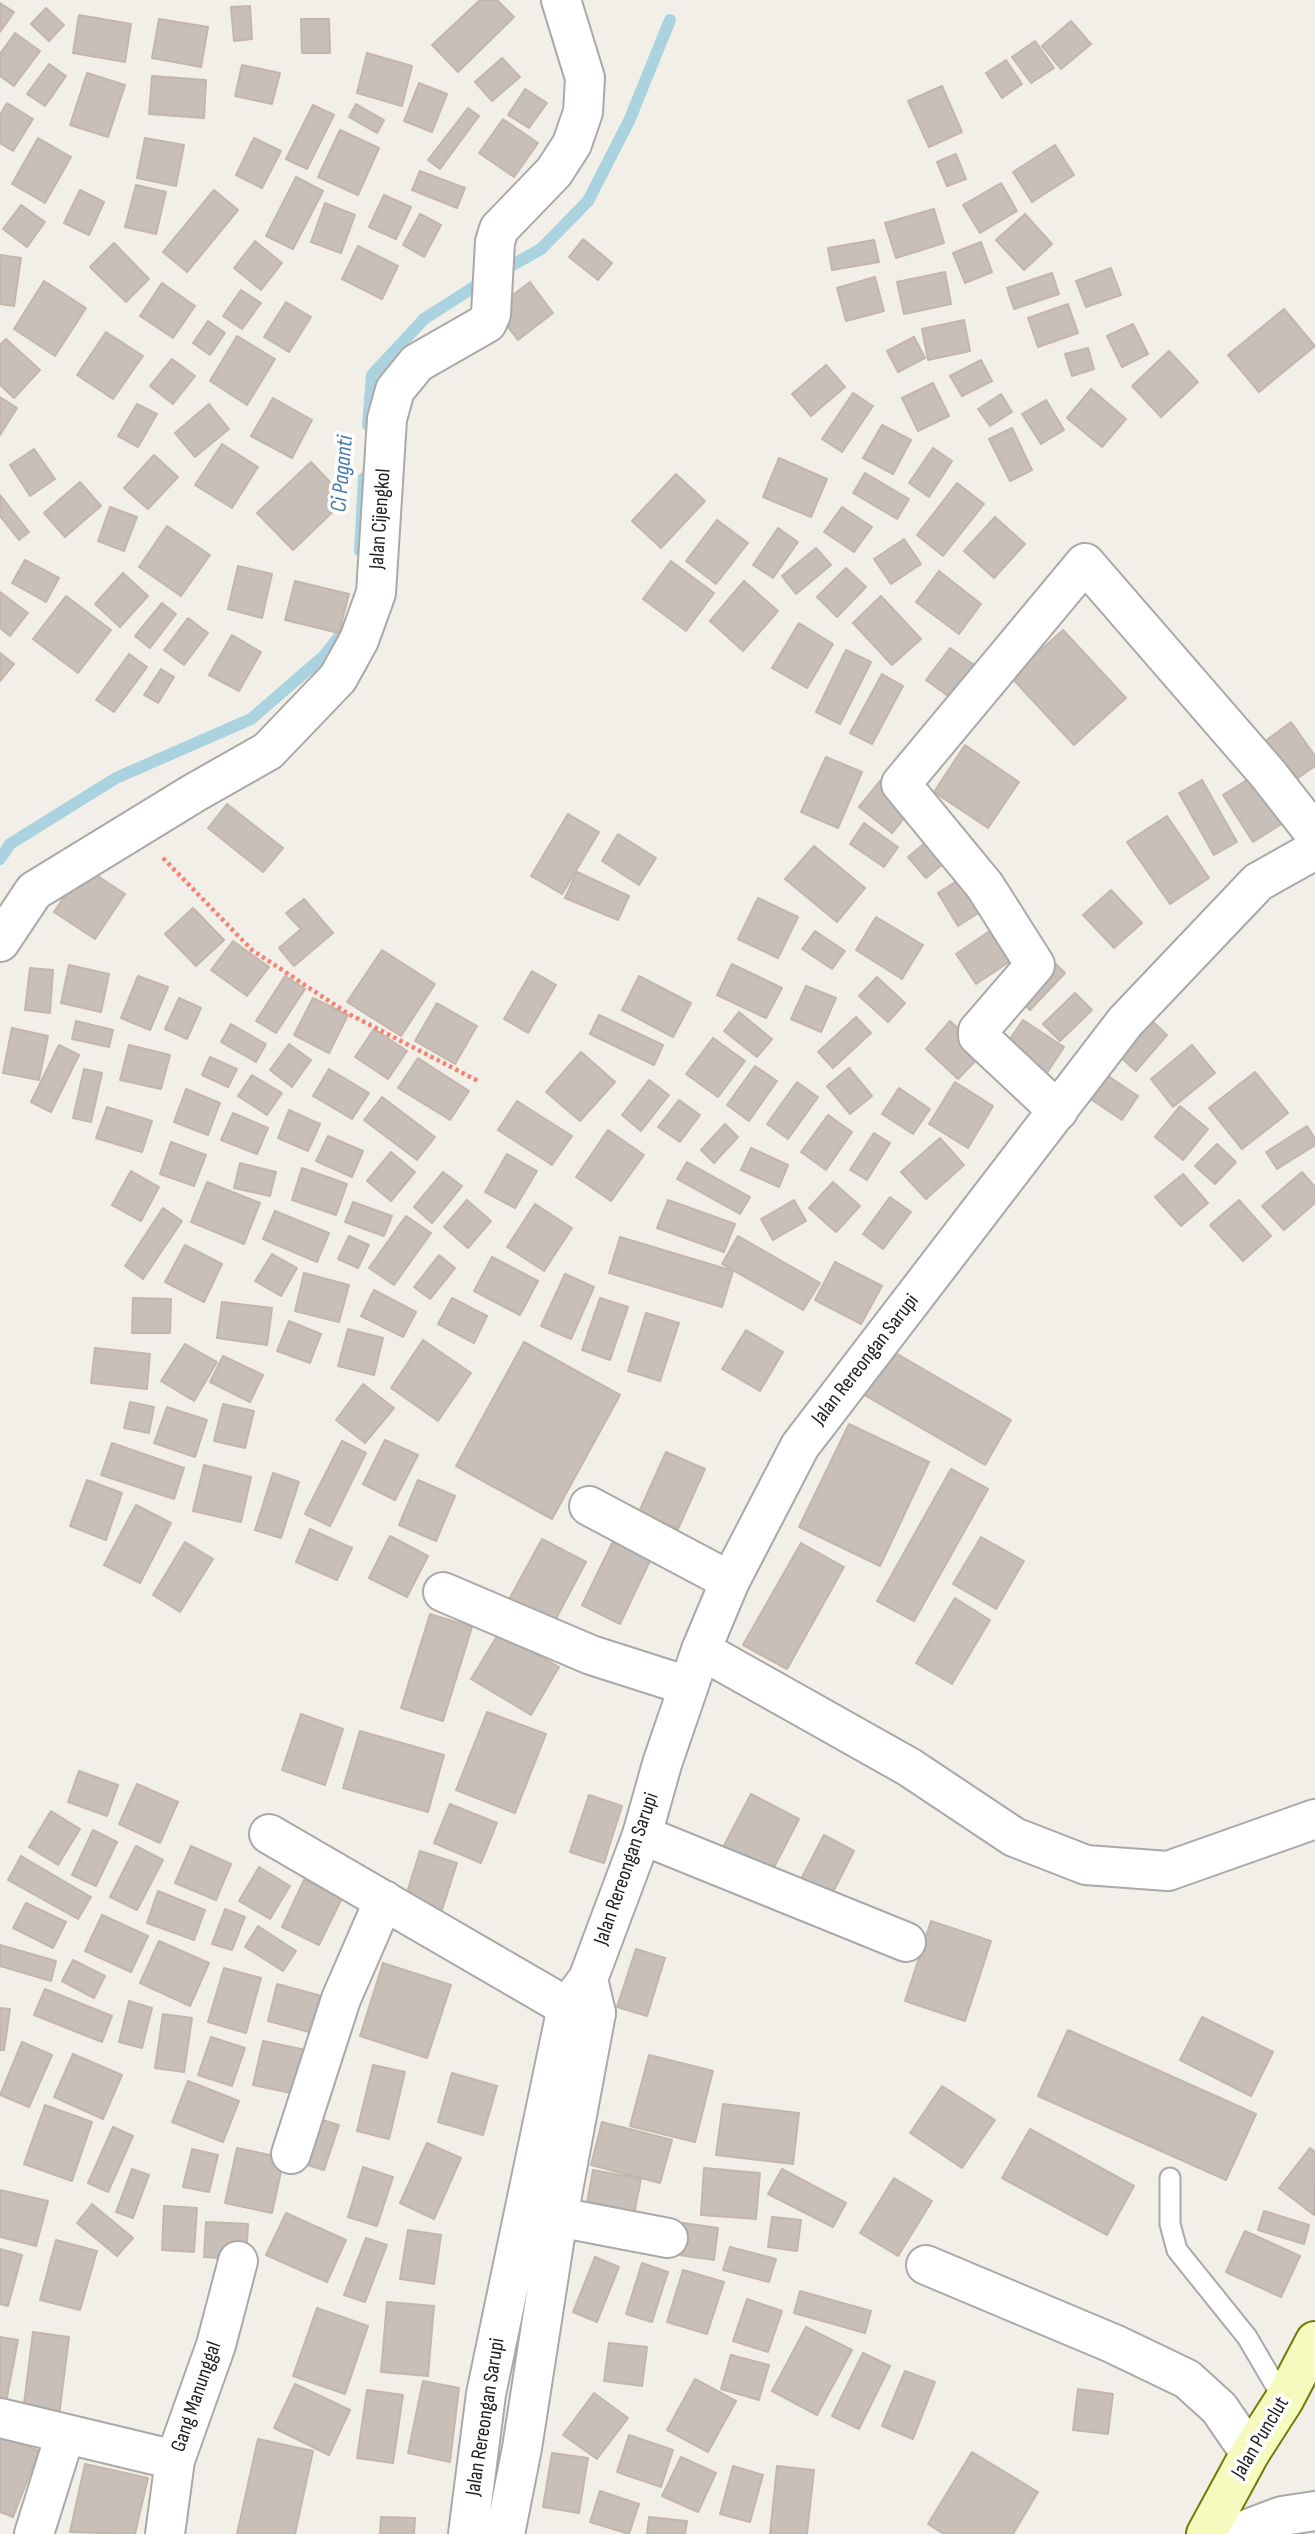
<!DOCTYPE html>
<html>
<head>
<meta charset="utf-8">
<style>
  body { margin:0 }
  canvas { display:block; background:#f2efe9 }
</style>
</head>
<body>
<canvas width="1315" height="2534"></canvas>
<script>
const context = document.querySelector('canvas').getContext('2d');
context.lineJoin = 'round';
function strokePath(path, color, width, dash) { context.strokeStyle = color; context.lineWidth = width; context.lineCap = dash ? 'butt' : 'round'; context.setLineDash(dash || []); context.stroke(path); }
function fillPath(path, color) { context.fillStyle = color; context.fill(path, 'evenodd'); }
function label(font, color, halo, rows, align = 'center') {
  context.font = font + ' "Sofia Sans Condensed",sans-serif'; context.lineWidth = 7; context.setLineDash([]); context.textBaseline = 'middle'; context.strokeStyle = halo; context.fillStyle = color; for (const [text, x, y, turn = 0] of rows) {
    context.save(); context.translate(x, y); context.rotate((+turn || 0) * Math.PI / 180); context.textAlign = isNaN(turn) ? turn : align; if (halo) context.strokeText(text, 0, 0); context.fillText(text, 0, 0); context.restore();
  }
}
strokePath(new Path2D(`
  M368 425 372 375 424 319 477 285 541 249 588 201 629 121 670 20
  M360 551 364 478
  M0 859 10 844 116 778 251 719 324 656 347 627`), '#aad3df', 12);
const building = new Path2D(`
  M480 0H497L514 17 458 72 432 45Z
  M0 3 14 12 0 32Z
  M250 6 252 39 234 41 231 7Z
  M46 8 64 25 49 41 31 24Z
  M79 15 131 24 125 62 73 53Z
  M159 19 208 27 201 67 152 58Z
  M301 19H329L330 53H302Z
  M1071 21 1091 44 1061 69 1042 46Z
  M15 33 40 51 14 86 0 76V54Z
  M1035 41 1054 68 1031 83 1012 57Z
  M367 53 412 66 402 106 357 93Z
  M502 58 520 77 492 101 475 82Z
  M1006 60 1022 84 1002 98 986 73Z
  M49 64 66 76 45 106 27 94Z
  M242 65 280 73 272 104 235 96Z
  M87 73 125 85 108 137 70 125Z
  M152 76 206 80 204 118 149 114Z
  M419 83 447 94 432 132 404 121Z
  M942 86 962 132 929 147 908 101Z
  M525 89 547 103 529 128 508 115Z
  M7 103 33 119 13 151 0 143V115Z
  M356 104 384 120 377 133 349 117Z
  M313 105 334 115 307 169 286 159Z
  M468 108 479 116 440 169 428 160Z
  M503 119 538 143 514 177 479 153Z
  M340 130 379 148 358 195 318 177Z
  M38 138 71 157 45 203 12 184Z
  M145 138 184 145 176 186 137 178Z
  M254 138 281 151 262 188 236 175Z
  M1055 145 1074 175 1032 202 1013 172Z
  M956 154 966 179 947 186 937 162Z
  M420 171 465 188 457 208 412 190Z
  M296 177 323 191 293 249 266 236Z
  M1001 183 1017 211 980 233 963 205Z
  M136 185 166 192 156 234 125 227Z
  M80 190 104 202 89 235 64 223Z
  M214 190 238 210 187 272 163 252Z
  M384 195 411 207 396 239 369 227Z
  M325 203 355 215 341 253 311 242Z
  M21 205 45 222 27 247 3 229Z
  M934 209 944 243 896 258 885 223Z
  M420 214 441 225 424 257 403 245Z
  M1025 214 1052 244 1024 270 996 240Z
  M583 239 612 263 598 280 569 257Z
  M874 240 879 262 832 270 828 248Z
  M255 241 282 263 261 290 234 268Z
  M981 242 992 272 965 283 953 253Z
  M114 243 149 279 126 302 90 267Z
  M358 246 398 266 382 299 342 279Z
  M0 255 21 258 14 306 0 304Z
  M1111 268 1121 295 1086 307 1076 281Z
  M945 272 951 304 904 314 897 282Z
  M1052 273 1059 294 1014 309 1007 288Z
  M875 277 884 311 846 321 837 288Z
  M44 281 86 308 55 356 14 329Z
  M530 282 553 313 518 340 494 309Z
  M162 283 195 306 173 338 140 316Z
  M241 290 261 303 242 329 223 316Z
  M286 302 311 317 289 352 264 337Z
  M1068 304 1078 333 1038 347 1028 318Z
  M1284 309 1315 346 1259 392 1228 355Z
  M964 320 970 351 928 360 922 329Z
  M208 321 225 333 210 355 193 343Z
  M1133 324 1148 354 1122 367 1107 336Z
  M106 332 143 356 113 399 77 375Z
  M237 336 275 359 247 405 210 381Z
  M914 337 925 358 898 372 887 351Z
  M6 339 40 370 14 398 0 385V345Z
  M1088 348 1094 369 1072 376 1065 354Z
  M1169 351 1198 382 1161 417 1132 386Z
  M172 359 195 376 173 404 150 386Z
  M981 360 992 381 962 396 950 376Z
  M826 365 845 387 811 416 792 394Z
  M933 383 949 416 918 431 902 398Z
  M1091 389 1126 419 1102 447 1067 418Z
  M853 393 873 406 842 452 822 439Z
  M1001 394 1012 412 990 426 978 409Z
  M0 397 17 408 0 435Z
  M273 398 312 420 292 458 251 436Z
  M1046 400 1064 430 1041 444 1022 414Z
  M137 404 157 414 138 447 118 436Z
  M209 404 229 429 195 457 175 433Z
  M882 425 911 440 893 474 863 458Z
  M1012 428 1032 470 1010 481 989 439Z
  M222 444 258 467 232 508 195 485Z
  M933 448 952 461 929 497 909 483Z
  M34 449 55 479 30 496 10 465Z
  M154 455 178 477 148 509 124 488Z
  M779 458 827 479 811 517 763 497Z
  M311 462 346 499 293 550 257 513Z
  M865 473 909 499 897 519 853 493Z
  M676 474 705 501 661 548 632 521Z
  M80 482 101 506 65 537 44 513Z
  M957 483 984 504 943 556 917 535Z
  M0 495 29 532 19 540 0 516Z
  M110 507 137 517 124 551 98 541Z
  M842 507 872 527 854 552 824 532Z
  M995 517 1025 544 994 578 964 551Z
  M717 520 748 543 716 584 686 561Z
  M167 526 210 555 181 596 139 567Z
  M778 528 798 542 773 578 753 565Z
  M904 539 921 564 891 584 874 559Z
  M816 548 831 565 796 594 782 576Z
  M25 560 59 578 46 602 12 583Z
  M671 561 714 593 686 631 643 599Z
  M238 566 272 574 262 618 228 609Z
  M846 568 866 587 837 617 817 597Z
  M939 571 981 604 959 634 916 602Z
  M123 573 148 596 120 627 95 604Z
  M295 581 349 594 339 633 285 620Z
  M744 581 778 611 743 651 710 621Z
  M0 592 28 613 10 636 0 628Z
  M66 596 111 630 78 673 33 639Z
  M881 596 921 639 892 665 853 623Z
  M162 603 176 614 150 648 135 636Z
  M188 618 208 633 184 665 164 650Z
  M799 623 833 644 807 688 772 668Z
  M1063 630 1126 698 1074 745 1011 677Z
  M232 635 261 652 239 691 209 675Z
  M950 648 987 674 962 706 926 680Z
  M846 650 871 662 840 724 816 712Z
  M0 653 14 664 0 681Z
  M129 654 147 667 114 712 96 700Z
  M161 669 174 677 158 703 144 695Z
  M882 674 903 686 872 744 850 733Z
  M1291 722 1315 756V766L1292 782 1264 742Z
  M965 745 1019 782 988 828 934 792Z
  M826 757 862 772 838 828 801 812Z
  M1261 771 1291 818 1253 842 1223 795Z
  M1202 780 1237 842 1214 855 1179 793Z
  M880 781 913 807 892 833 859 807Z
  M227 804 283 848 263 872 208 828Z
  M568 814 599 832 562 894 531 876Z
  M1167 816 1209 878 1170 904 1127 842Z
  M864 823 898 847 884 867 850 844Z
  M618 834 656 858 639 885 602 861Z
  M932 837 950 858 926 878 908 857Z
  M814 846 865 888 837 922 785 879Z
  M84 867 125 894 95 939 54 912Z
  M577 872 629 896 618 920 565 898Z
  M968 874 988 907 958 926 938 893Z
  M1111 890 1142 923 1114 948 1083 915Z
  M758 898 798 917 778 958 738 939Z
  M304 899 333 933 294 966 279 948 301 929 286 913Z
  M193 908 224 940 196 966 165 934Z
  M876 917 923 945 902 979 856 950Z
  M994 928 1015 958 976 984 956 954Z
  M815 931 845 951 832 969 802 949Z
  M233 941 269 967 247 996 211 970Z
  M382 950 435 984 401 1036 347 1002Z
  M1053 961 1065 973 1030 1010 1018 998Z
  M732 964 782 988 766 1018 717 995Z
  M69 965 109 974 101 1012 61 1003Z
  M30 968 53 970 50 1013 25 1010Z
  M532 971 556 985 528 1033 504 1019Z
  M138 976 168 987 150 1030 121 1018Z
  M285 976 305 989 276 1033 256 1021Z
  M639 976 691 1003 673 1037 622 1010Z
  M877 977 905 1003 888 1022 859 996Z
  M806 986 836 998 821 1032 791 1019Z
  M1075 993 1092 1010 1060 1041 1043 1024Z
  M179 998 201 1008 187 1039 165 1029Z
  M313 998 348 1015 329 1053 294 1035Z
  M437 1003 477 1026 455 1064 415 1041Z
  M739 1012 772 1039 757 1057 724 1031Z
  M599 1015 663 1045 654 1065 590 1034Z
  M856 1017 871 1033 833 1068 818 1052Z
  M1023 1020 1064 1047 1041 1082 999 1055Z
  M1151 1020 1167 1035 1136 1071 1119 1056Z
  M76 1021 113 1030 109 1047 72 1039Z
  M950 1021 984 1052 958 1079 926 1049Z
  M231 1024 266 1044 256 1062 221 1042Z
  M12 1028 48 1036 39 1080 3 1073Z
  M374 1029 407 1051 388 1079 355 1057Z
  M713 1038 745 1061 718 1097 686 1074Z
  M289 1044 311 1060 292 1087 270 1070Z
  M59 1045 79 1055 51 1112 31 1102Z
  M129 1045 170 1055 161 1089 120 1080Z
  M1192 1045 1215 1073 1173 1107 1151 1079Z
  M581 1052 615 1082 580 1121 546 1092Z
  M210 1057 237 1069 228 1087 202 1075Z
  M418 1058 469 1091 450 1120 398 1088Z
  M755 1066 777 1081 749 1121 727 1105Z
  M849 1068 872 1096 850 1114 827 1086Z
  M84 1069 102 1073 91 1122 73 1118Z
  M329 1069 369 1093 352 1119 313 1096Z
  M1255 1072 1288 1113 1242 1149 1209 1108Z
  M252 1075 282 1093 267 1115 238 1096Z
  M1108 1076 1138 1096 1122 1120 1092 1100Z
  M649 1080 669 1095 641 1131 622 1115Z
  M797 1082 818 1097 788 1139 767 1124Z
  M955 1082 993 1106 968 1148 929 1124Z
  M899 1088 930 1109 913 1134 882 1114Z
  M186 1089 220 1103 208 1135 174 1122Z
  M382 1097 435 1137 417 1160 364 1120Z
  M679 1100 700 1115 680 1142 658 1127Z
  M517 1101 572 1136 552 1165 498 1130Z
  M1180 1106 1208 1129 1183 1160 1155 1137Z
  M107 1107 152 1121 142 1152 96 1138Z
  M289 1110 320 1124 308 1151 278 1138Z
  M233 1113 268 1128 257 1154 221 1140Z
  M828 1115 852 1132 826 1170 801 1152Z
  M725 1124 738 1137 714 1163 701 1150Z
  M1307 1126 1315 1139V1145L1277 1169 1266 1152Z
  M608 1130 644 1155 611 1201 576 1177Z
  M874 1133 890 1143 867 1180 850 1170Z
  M328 1136 363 1151 352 1177 316 1161Z
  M940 1138 964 1165 926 1199 901 1172Z
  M171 1142 206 1155 194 1186 160 1174Z
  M1217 1144 1236 1162 1215 1184 1195 1166Z
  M751 1148 788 1165 779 1187 741 1170Z
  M391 1152 415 1172 391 1201 367 1181Z
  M507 1154 537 1171 515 1208 485 1192Z
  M687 1162 750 1197 740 1214 677 1179Z
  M240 1163 276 1172 270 1196 234 1188Z
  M302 1168 347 1184 336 1215 292 1200Z
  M131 1171 159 1187 141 1221 112 1205Z
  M443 1172 462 1186 432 1223 414 1207Z
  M1302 1172 1315 1187V1203L1284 1230 1262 1206Z
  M1183 1174 1208 1203 1181 1226 1155 1197Z
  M207 1182 260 1203 244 1244 191 1222Z
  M833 1182 860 1206 836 1232 809 1208Z
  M890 1197 911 1212 883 1249 863 1234Z
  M467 1200 491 1221 468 1248 444 1227Z
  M668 1200 735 1224 724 1252 657 1228Z
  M794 1200 806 1221 773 1240 761 1219Z
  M1239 1200 1271 1236 1243 1261 1210 1225Z
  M353 1202 392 1216 384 1236 345 1222Z
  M535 1204 572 1228 544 1271 507 1247Z
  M163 1208 182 1221 143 1279 125 1266Z
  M275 1211 329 1233 317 1262 263 1239Z
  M406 1216 431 1233 394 1285 369 1268Z
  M349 1236 369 1245 358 1268 338 1259Z
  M738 1236 820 1283 803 1310 722 1264Z
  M620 1237 733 1271 722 1307 609 1273Z
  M185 1245 222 1264 204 1302 165 1282Z
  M272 1254 297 1268 281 1296 255 1281Z
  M439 1255 455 1268 430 1299 414 1287Z
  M492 1257 538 1281 520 1315 474 1291Z
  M835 1262 882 1286 861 1324 815 1300Z
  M304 1273 349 1285 339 1322 295 1311Z
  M565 1274 594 1287 571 1339 541 1326Z
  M374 1290 416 1312 403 1337 361 1316Z
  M133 1298 171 1299 170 1333H132Z
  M452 1298 487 1316 474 1343 438 1324Z
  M600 1298 628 1307 610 1360 582 1350Z
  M222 1302 272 1308 267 1345 217 1338Z
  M646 1313 679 1323 660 1381 628 1371Z
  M289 1321 321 1334 310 1363 277 1351Z
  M348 1329 383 1338 374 1375 338 1366Z
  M746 1330 783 1352 760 1391 722 1369Z
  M423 1340 471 1373 438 1421 391 1388Z
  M524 1342 620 1395 552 1519 456 1466Z
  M185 1344 217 1362 194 1401 161 1381Z
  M95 1348 150 1354 147 1389 91 1383Z
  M887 1348 1011 1420 985 1465 861 1393Z
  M223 1356 263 1375 250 1402 210 1382Z
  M363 1384 394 1408 365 1443 336 1420Z
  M130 1402 154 1407 149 1433 124 1428Z
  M223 1404 254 1411 245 1448 214 1441Z
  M167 1407 207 1420 195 1457 154 1443Z
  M849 1424 929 1462 880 1566 799 1527Z
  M385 1440 418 1455 395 1500 363 1484Z
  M342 1441 366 1453 330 1526 305 1514Z
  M112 1443 184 1468 174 1499 101 1475Z
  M666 1452 705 1469 678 1529 639 1512Z
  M204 1465 251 1477 241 1522 193 1511Z
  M951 1469 988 1489 914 1621 877 1601Z
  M273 1473 299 1482 281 1538 255 1530Z
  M87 1480 122 1493 106 1540 70 1526Z
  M418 1480 455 1496 436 1541 399 1525Z
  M136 1505 171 1523 140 1583 104 1565Z
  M310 1529 352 1548 337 1580 296 1562Z
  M619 1529 657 1546 620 1624 582 1605Z
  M390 1536 428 1556 407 1597 369 1578Z
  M981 1537 1024 1561 996 1609 953 1584Z
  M542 1539 586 1562 551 1628 506 1605Z
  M185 1542 213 1559 180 1612 153 1595Z
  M801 1543 844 1567 787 1669 743 1645Z
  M955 1598 990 1620 952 1684 916 1663Z
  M430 1614 472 1627 443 1721 401 1708Z
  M499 1633 559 1667 531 1715 471 1679Z
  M487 1712 546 1734 515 1813 456 1790Z
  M301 1714 343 1729 325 1785 282 1770Z
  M360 1731 444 1755 428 1812 343 1788Z
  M79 1771 118 1785 107 1816 68 1802Z
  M137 1784 178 1802 160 1843 119 1824Z
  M751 1794 799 1819 769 1877 720 1853Z
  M589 1795 622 1806 604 1863 570 1852Z
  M450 1804 497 1823 481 1863 434 1843Z
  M51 1811 80 1829 58 1865 29 1847Z
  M93 1830 117 1842 96 1886 72 1875Z
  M824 1835 854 1851 831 1896 800 1881Z
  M136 1846 163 1860 137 1910 110 1897Z
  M191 1846 231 1864 216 1900 175 1883Z
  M420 1851 457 1863 440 1916 403 1905Z
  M21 1856 91 1897 78 1919 8 1880Z
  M259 1867 290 1886 270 1919 239 1901Z
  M304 1880 342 1898 319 1945 282 1927Z
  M158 1891 205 1910 194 1940 147 1923Z
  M26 1903 66 1922 53 1948 13 1928Z
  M225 1909 245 1917 232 1950 212 1944Z
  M102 1915 148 1936 131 1972 85 1951Z
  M931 1921 991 1941 965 2021 905 2001Z
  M258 1926 296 1951 283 1971 245 1947Z
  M159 1941 209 1963 190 2006 140 1983Z
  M0 1945 56 1961 51 1981 0 1966Z
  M636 1949 665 1958 647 2016 617 2007Z
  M73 1960 105 1976 94 1998 62 1981Z
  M383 1963 451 1985 427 2058 360 2036Z
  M224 1968 261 1978 246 2033 208 2022Z
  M277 1984 333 1999 324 2036 268 2021Z
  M45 1989 112 2016 102 2042 34 2015Z
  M129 2001 152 2008 142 2048 119 2042Z
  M0 2008 10 2009 4 2050H0Z
  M163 2014 192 2018 184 2072 155 2068Z
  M1202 2017 1273 2052 1251 2096 1180 2060Z
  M1068 2030 1256 2114 1226 2180 1038 2096Z
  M211 2037 245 2048 232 2086 198 2075Z
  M263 2041 315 2052 305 2096 253 2085Z
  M22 2042 52 2055 29 2107 0 2095Z
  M73 2054 122 2075 103 2119 54 2097Z
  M649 2055 713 2071 695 2142 630 2126Z
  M373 2065 405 2072 389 2139 357 2131Z
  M452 2073 497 2086 483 2135 438 2122Z
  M188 2081 239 2101 223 2142 172 2122Z
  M942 2086 995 2120 962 2168 910 2133Z
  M723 2104 799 2113 793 2164 716 2155Z
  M45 2105 92 2122 72 2181 24 2164Z
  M312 2117 339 2125 324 2170 297 2162Z
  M602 2122 672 2140 660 2183 591 2165Z
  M113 2127 133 2136 108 2192 88 2183Z
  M1030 2129 1134 2186 1107 2235 1002 2178Z
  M427 2143 461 2158 434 2219 400 2203Z
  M237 2148 284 2158 272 2213 225 2203Z
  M1310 2148 1315 2152 1314 2215 1279 2188Z
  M192 2149 218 2155 209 2192 183 2187Z
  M363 2167 393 2177 377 2226 348 2217Z
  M704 2168 760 2173 756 2219 701 2215Z
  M132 2169 149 2175 133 2218 116 2212Z
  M782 2169 846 2203 833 2227 768 2194Z
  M593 2170 641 2179 632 2224 585 2214Z
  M894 2178 932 2201 898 2256 860 2233Z
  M0 2190 48 2201 36 2246 0 2237Z
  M92 2204 133 2238 117 2256 77 2223Z
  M164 2206 197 2208 194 2252 162 2250Z
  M1264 2211 1309 2225 1304 2244 1258 2230Z
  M286 2213 346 2240 327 2282 266 2255Z
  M772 2217 801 2220 797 2251 768 2247Z
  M206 2222 248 2224 246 2260 204 2257Z
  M683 2223 718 2228 714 2260 679 2255Z
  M408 2230 441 2235 434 2284 400 2279Z
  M1245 2231 1300 2256 1281 2297 1226 2272Z
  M366 2238 387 2245 365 2302 344 2295Z
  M56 2240 97 2251 80 2310 40 2300Z
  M730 2247 776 2259 769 2282 723 2270Z
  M0 2249 22 2255 8 2306 0 2304Z
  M595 2257 619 2267 597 2322 573 2312Z
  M642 2263 668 2272 652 2322 626 2314Z
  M683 2270 724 2282 707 2334 667 2322Z
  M800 2291 871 2311 865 2333 794 2313Z
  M747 2299 782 2311 768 2352 733 2341Z
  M387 2302 434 2306 428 2376 381 2372Z
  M317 2308 368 2326 345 2394 293 2376Z
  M806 2327 852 2350 817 2415 772 2391Z
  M33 2332 69 2337 59 2416 23 2412Z
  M0 2337 18 2340 5 2407 0 2406Z
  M609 2343 647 2347 642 2386 604 2381Z
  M863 2353 890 2366 859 2429 832 2416Z
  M731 2355 769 2365 759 2400 721 2389Z
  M905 2371 935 2382 913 2439 882 2426Z
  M695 2379 736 2401 708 2452 667 2430Z
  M423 2381 459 2388 450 2462 408 2453Z
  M295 2384 350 2410 329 2455 274 2428Z
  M1078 2389 1113 2394 1108 2434 1073 2430Z
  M367 2390 403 2395 393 2463 357 2458Z
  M594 2393 628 2418 597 2459 563 2435Z
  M629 2435 673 2450 661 2487 617 2472Z
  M0 2436 39 2451 13 2517 0 2512Z
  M258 2439 313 2451 295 2534H237Z
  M972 2452 1038 2492 1013 2534H944L928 2524Z
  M552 2453 588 2458 579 2513 543 2507Z
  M681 2457 716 2473 698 2512 662 2496Z
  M85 2464 148 2478 135 2534 70 2532Z
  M733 2466 763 2475 750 2522 720 2514Z
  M777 2466 814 2470 807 2534H770Z
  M600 2491 639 2504 629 2534 590 2522Z
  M381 2517 415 2518 414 2534H380Z
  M649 2517 687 2521 685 2534H647Z`);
fillPath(building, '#c7bfb8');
strokePath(building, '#c4b6ab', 2);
const service = new Path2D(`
  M1170 2178V2224L1177 2250 1247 2337 1284 2400`);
const minor = new Path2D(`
  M0 942 34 891 194 793 268 751 338 678 359 640 376 593 387 419 395 390 417 363 487 323 491 314 495 242 499 229 554 172 572 144 583 112 585 78 561 0
  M1058 1111 978 1036V1031L1035 965 985 886 901 784 1085 563 1268 774 1315 834
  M589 1506 730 1581
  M443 1592 591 1655 688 1686
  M701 1650 909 1767 1014 1837 1086 1865 1168 1871 1315 1819
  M269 1834 567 2007 596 2013
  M642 1835 906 1942
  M291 2154 341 1999 384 1900
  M558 2217 668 2238
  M926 2265 1114 2344 1187 2379 1219 2408 1250 2453
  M0 2418 175 2460
  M34 2534 65 2435
  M165 2534 175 2460 216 2345 238 2261
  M1234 2534 1282 2516 1315 2511`);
const tertiary = new Path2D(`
  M468 2534 486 2394 567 2007 588 1979 642 1835 662 1764 701 1650 730 1581 800 1446 1125 1022 1258 882 1315 850
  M505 2534 522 2448 558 2217 596 2013 588 1979`);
const secondary = new Path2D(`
  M1206 2534 1250 2453 1284 2400 1315 2341`);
strokePath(service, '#a9a9a9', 23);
strokePath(minor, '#a9a9a9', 42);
strokePath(tertiary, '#a9a9a9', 42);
strokePath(secondary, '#707d05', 42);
strokePath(new Path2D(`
  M163 858 252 950 347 1013 480 1082`), '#fa8072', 4.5, [3.5, 3.5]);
strokePath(service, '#fff', 19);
strokePath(minor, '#fff', 38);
strokePath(tertiary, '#fff', 38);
strokePath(secondary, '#f7fabf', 38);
label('21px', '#222', '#fff', [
  ["Jalan Cijengkol",381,519,-86],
  ["Jalan Rereongan Sarupi",866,1360,-52],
  ["Jalan Rereongan Sarupi",627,1869,-71],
  ["Gang Manunggal",197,2397,-71],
  ["Jalan Rereongan Sarupi",486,2417,-81],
  ["Jalan Punclut",1261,2438,-59]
]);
label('italic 23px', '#4a7aab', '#fff', [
  ["Ci Paganti",343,474,-85]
]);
</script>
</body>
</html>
